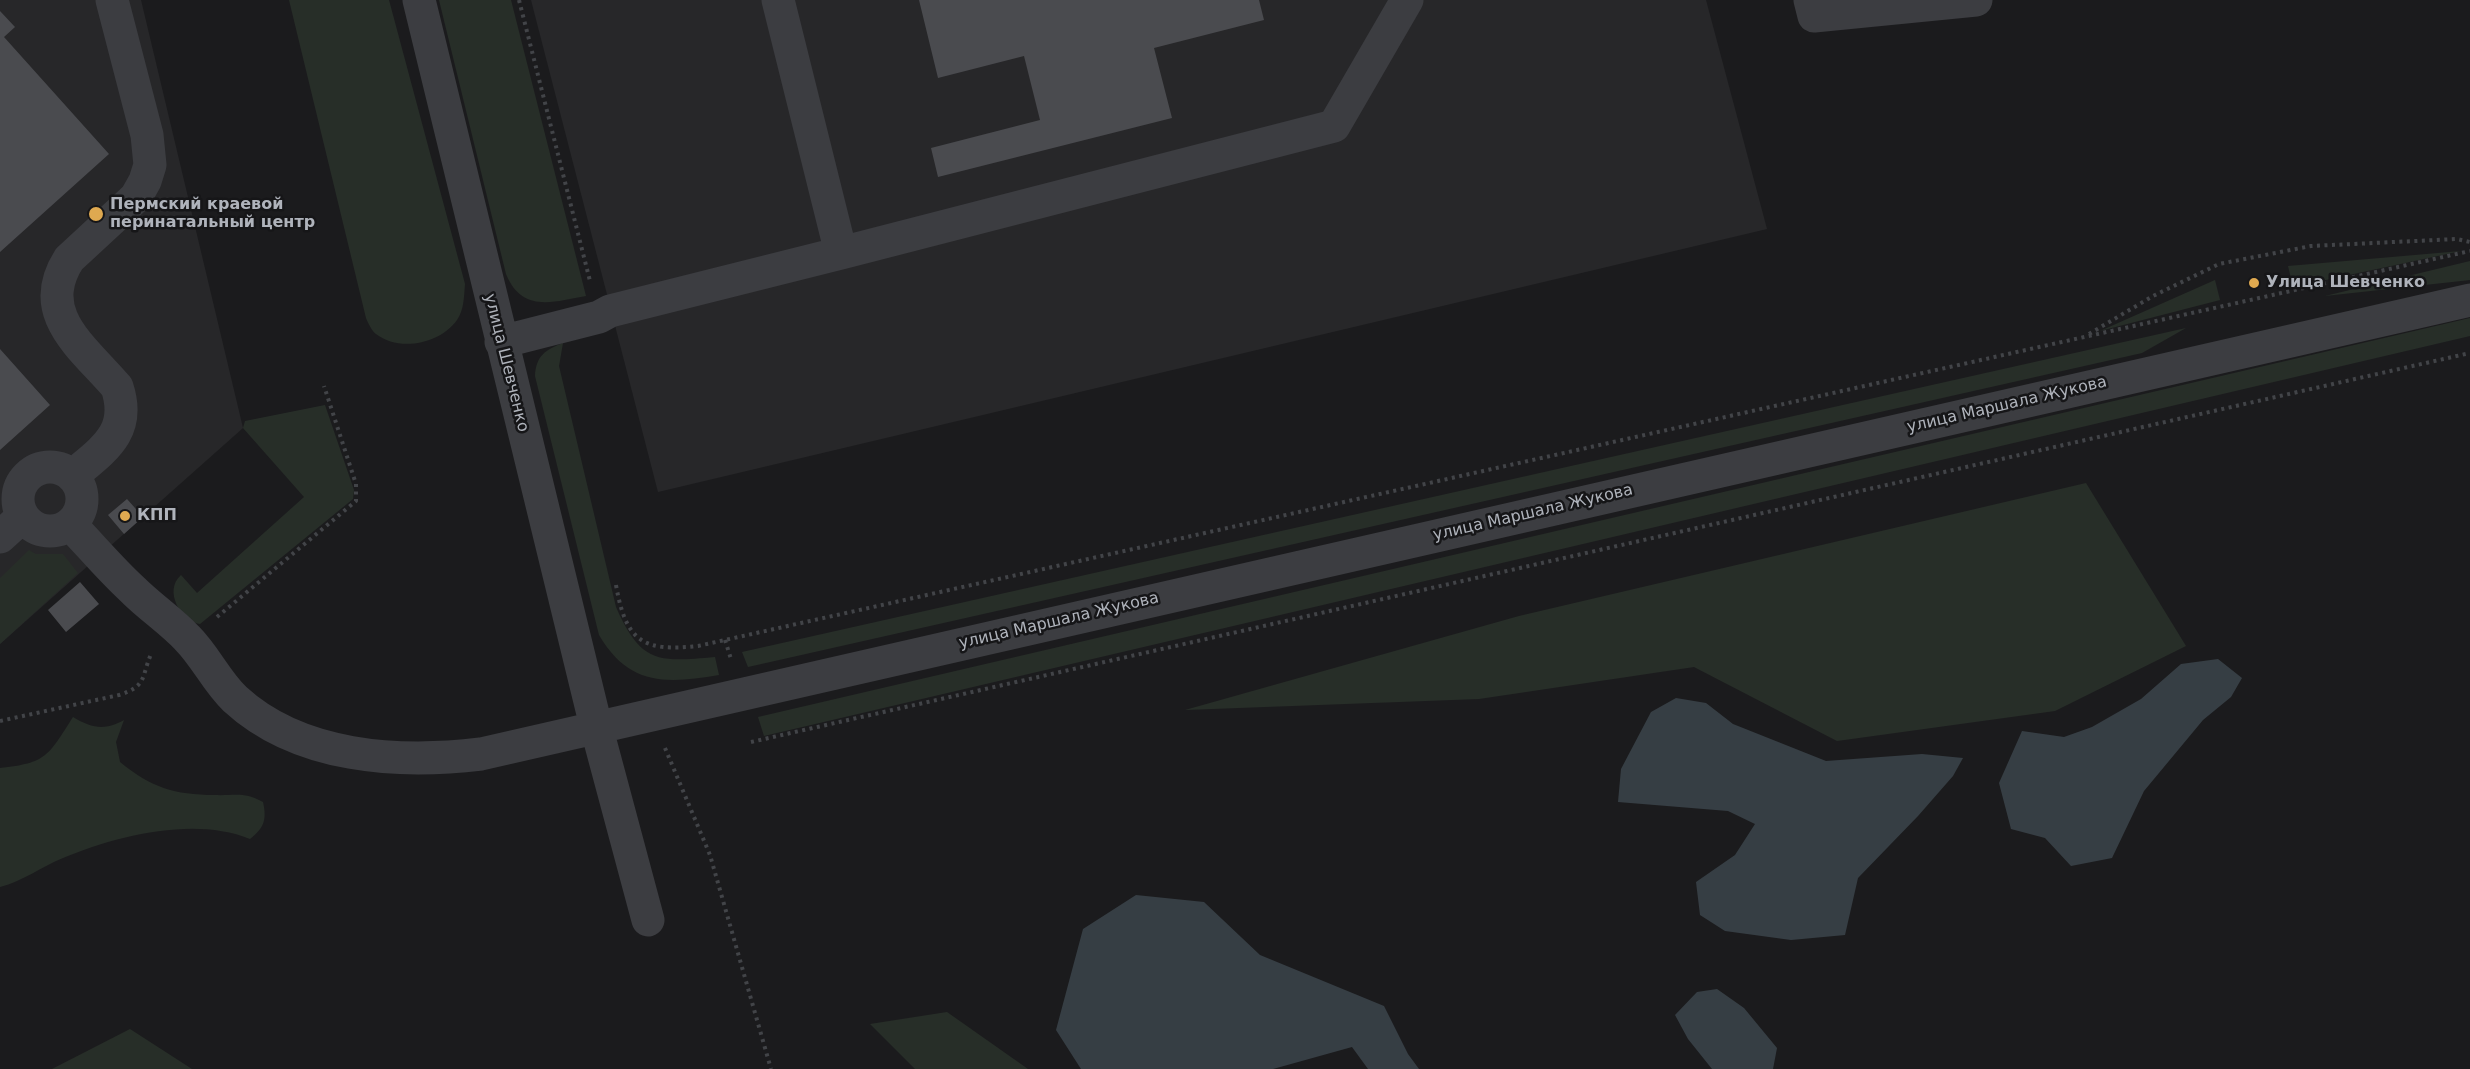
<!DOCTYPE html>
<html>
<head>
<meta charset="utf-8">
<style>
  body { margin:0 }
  canvas { display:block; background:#1b1b1d }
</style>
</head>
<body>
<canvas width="2470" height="1069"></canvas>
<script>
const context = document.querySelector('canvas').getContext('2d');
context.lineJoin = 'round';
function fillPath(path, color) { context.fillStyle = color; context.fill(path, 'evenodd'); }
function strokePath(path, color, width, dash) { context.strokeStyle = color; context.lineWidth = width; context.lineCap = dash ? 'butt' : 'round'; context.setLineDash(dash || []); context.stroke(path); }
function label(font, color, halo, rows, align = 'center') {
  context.font = font + ' "DejaVu Sans",sans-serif'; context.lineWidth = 5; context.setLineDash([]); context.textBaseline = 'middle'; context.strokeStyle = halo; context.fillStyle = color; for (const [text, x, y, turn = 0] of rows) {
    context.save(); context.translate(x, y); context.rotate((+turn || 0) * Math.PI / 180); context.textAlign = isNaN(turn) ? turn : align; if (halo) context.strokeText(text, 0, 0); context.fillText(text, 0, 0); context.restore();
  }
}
fillPath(new Path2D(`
  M0 0H141L243 428 0 644Z
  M531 0H1706L1767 229 658 492Z`), '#272729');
fillPath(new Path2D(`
  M289 0H389L465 284C464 296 464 310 457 320 440 344 399 352 376 334 372 331 368 323 366 318Z
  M439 0H511L586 296C552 302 522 313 506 274Z
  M2461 251 2293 287 2288 266Z
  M2470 261V280L2325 296Z
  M2215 280 2220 300 2100 331Z
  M2470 318V336L764 736 758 717Z
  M2186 328 2142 353 748 667 742 652Z
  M563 343 559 366 616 607C641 664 658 662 715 657L719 675C666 684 629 686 599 635L535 376C536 356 545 350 563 343Z
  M325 405 354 490 353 499 200 624C181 621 163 591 181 575L197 593 304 497 243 428 245 421Z
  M2086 483 2186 646 2055 711 1837 741 1694 667 1479 699 1185 710 1519 616Z
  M29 550 36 554H63L78 573 0 644V578Z
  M73 717C91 728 105 731 124 720L116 742 120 762C150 787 175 795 214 795 235 796 243 791 263 802 267 820 264 828 250 839 194 816 116 836 63 858 41 867 23 881 0 887V768C47 763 48 756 73 717Z
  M947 1012 1028 1069H915L870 1024Z
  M130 1029 192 1069H52Z`), '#272e28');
fillPath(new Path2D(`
  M2218 659 2242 678 2231 697 2203 720 2144 791 2112 858 2071 866 2045 838 2011 829 1999 783 2022 731 2064 737 2092 727 2141 699 2181 664Z
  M1676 698 1706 703 1733 724 1826 761 1922 754 1963 758 1953 776 1918 816 1858 878 1845 935 1791 940 1725 931 1700 915 1696 882 1735 855 1755 824 1728 811 1618 802 1621 769 1651 712Z
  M1136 895 1204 902 1260 955 1384 1006 1408 1054 1419 1069H1368L1352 1047 1273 1069H1081L1056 1030 1083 929Z
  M1717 989 1744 1008 1777 1048 1773 1069H1712L1688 1039 1675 1015 1697 992Z`), '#363e44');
fillPath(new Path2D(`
  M919 0H1259L1264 20 1154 48 1172 118 938 177 931 148 1040 120 1024 56 938 78Z
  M0 11 15 27 4 37 109 154 0 252Z
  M0 349 50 405 0 450Z
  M127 499 143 517 124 534 108 515Z
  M80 582 99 604 66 632 48 610Z`), '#4a4b4f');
strokePath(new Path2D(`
  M519 0 590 281
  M2089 334 2153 296 2219 264 2311 246 2457 239 2470 242
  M616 585C626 642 643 652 698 646L2470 251
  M217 617 356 501V484L324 386
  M725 640 731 659
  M0 721 119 695C147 686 141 678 151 654
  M751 742 2470 353
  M665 748 710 855 771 1069`), '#424448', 4, [3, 4.5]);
strokePath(new Path2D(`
  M419 0 596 726 648 920
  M778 0 841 253 1334 126 1407 0
  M1810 0 1814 16 1976 0
  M501 342 599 317 610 311 841 253
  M18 499a32 32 0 1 1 64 0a32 32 0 1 1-64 0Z
  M72 476C104 449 132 432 117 387 83 347 34 314 69 259L136 197 145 181 150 165 147 135 112 0
  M70 524C91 546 111 570 133 590 150 607 171 621 187 638 206 657 216 681 235 699 299 758 398 764 481 754L2470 300
  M0 537 22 517`), '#3c3d41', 33);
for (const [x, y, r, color] of [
  [96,214,8,"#dfa950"],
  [2254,283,6,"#dfa950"],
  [125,516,6,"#dfa950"]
]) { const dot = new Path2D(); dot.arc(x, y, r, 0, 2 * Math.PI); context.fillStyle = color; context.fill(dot); strokePath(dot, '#161618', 2); }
label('bold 16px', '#afb3bb', '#161618', [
  ["Пермский краевой",110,205],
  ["перинатальный центр",110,223],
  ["Улица Шевченко",2266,283],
  ["КПП",137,516]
], 'left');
label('16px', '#afb3bb', '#161618', [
  ["улица Шевченко",506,363,76],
  ["улица Маршала Жукова",2007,405,-13],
  ["улица Маршала Жукова",1533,513,-13],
  ["улица Маршала Жукова",1059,621,-13]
]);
</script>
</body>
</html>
